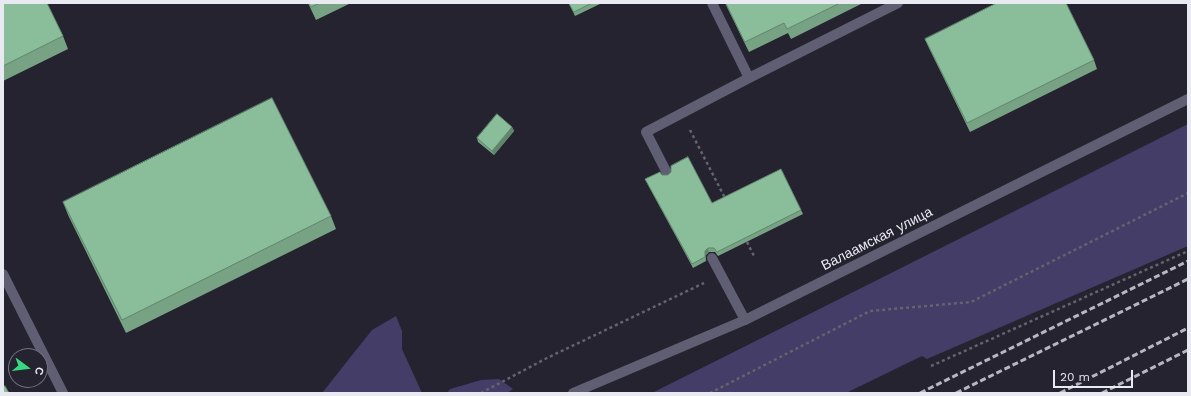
<!DOCTYPE html>
<html>
<head>
<meta charset="utf-8">
<style>
  body { margin:0 }
  #map { position:relative; width:1191px; height:396px; overflow:hidden; background:#24232f; font-family:"Work Sans",sans-serif }
  canvas { display:block }
  .frame { position:absolute; inset:0; border:4px solid #e9e9f1; pointer-events:none }
  .north { position:absolute; left:8px; top:348px; width:40px; height:40px; box-sizing:border-box; background:#24232f; border:1px solid #73727d; border-radius:50%; rotate:105deg; font-size:11px; font-weight:700; line-height:16px; text-align:center; color:#e9e9f1 }
  .north::after { content:''; display:block; margin:auto; width:14px; height:18px; background:#38d880; clip-path:polygon(50% 0,100% 100%,50% 72%,0 100%) }
  .scale { position:absolute; left:1053px; top:370px; width:80px; height:18px; box-sizing:border-box; border:2px solid #e9e9f1; border-top:0; padding-left:5px; font-size:12px; line-height:14px; white-space:nowrap; color:#e9e9f1; -webkit-text-stroke:3px #24232f; paint-order:stroke }
</style>
</head>
<body>
<div id="map">
<canvas width="1191" height="396"></canvas>
<div class="frame"></div>
<div class="north">С</div>
<div class="scale">20 m</div>
</div>
<script>
const context = document.querySelector('canvas').getContext('2d');
context.lineJoin = 'round';
function fillPath(path, color) { context.fillStyle = color; context.fill(path, 'evenodd'); }
function strokePath(path, color, width, dash) { context.strokeStyle = color; context.lineWidth = width; context.lineCap = dash ? 'butt' : 'round'; context.setLineDash(dash || []); context.stroke(path); }
function label(font, color, halo, rows, align = 'center') {
  context.font = font + ' "Work Sans",sans-serif'; context.lineWidth = 4; context.setLineDash([]); context.textBaseline = 'middle'; context.strokeStyle = halo; context.fillStyle = color; for (const [text, x, y, turn = 0] of rows) {
    context.save(); context.translate(x, y); context.rotate((+turn || 0) * Math.PI / 180); context.textAlign = isNaN(turn) ? turn : align; if (halo) context.strokeText(text, 0, 0); context.fillText(text, 0, 0); context.restore();
  }
}
fillPath(new Path2D(`
  M1188 124V246L927 359 922 356 846 393H652Z
  M396 316 402 331V349L422 393H322L372 330Z
  M499 379 513 389 507 393H447L450 389 481 380Z`), '#433d67');
strokePath(new Path2D(`
  M690 130 725 198
  M747 242 755 258
  M931 366 1188 251
  M481 393 547 358 704 283
  M710 393 870 311 971 302 1188 193`), '#64636e', 2.5, [3, 3]);
strokePath(new Path2D(`
  M712 3 749 78
  M667 173 646 132 749 78 898 3
  M712 258 745 320
  M3 274 63 393`), '#605e73', 10);
strokePath(new Path2D(`
  M573 393 745 320 1188 99`), '#605e73', 10);
strokePath(new Path2D(`
  M920 393 1188 261
  M956 393 1188 279
  M1060 393 1188 328
  M1102 393 1188 350`), '#b7b7c0', 3, [6, 3]);
fillPath(new Path2D(`
  M3 3 63 36 68 49 3 81Z
  M308 3H351L316 20Z
  M569 3H602L575 16Z
  M725 3H863L791 39 788 33 749 52Z
  M925 39 1094 60 1097 69 970 132 929 48Z
  M512 127 514 131 494 155 478 142 477 138Z
  M662 175H668L712 203 801 210 803 214 718 256 715 252H709L706 255V261L693 268 647 183 645 179Z
  M63 202 331 216 336 229 126 333 68 215Z`), '#77a384');
fillPath(new Path2D(`
  M512 127 514 131 494 155 492 151Z
  M708 248 709 252 706 255V261L705 257V251Z`), '#61856c');
const building = new Path2D(`
  M3 3H47L63 36 3 66Z
  M309 3H320L311 7Z
  M569 3H592L574 12Z
  M726 3H840L787 29 784 23 745 42Z
  M997 3H1066L1094 60 967 123 925 39Z
  M272 98 331 216 122 320 63 202Z
  M497 114 512 127 492 151 477 138Z
  M688 157 712 203 781 169 801 210 717 252 714 248H708L705 251V257L692 264 645 179 660 172 662 175H668L671 172V166Z
  M5 386 9 393H3V387Z`);
fillPath(building, '#8abe9a');
strokePath(building, '#61856c', 1);
label('14px', '#e9e9f1', '#24232f', [
  ["Валаамская улица",877,239,-27]
]);
</script>
</body>
</html>
